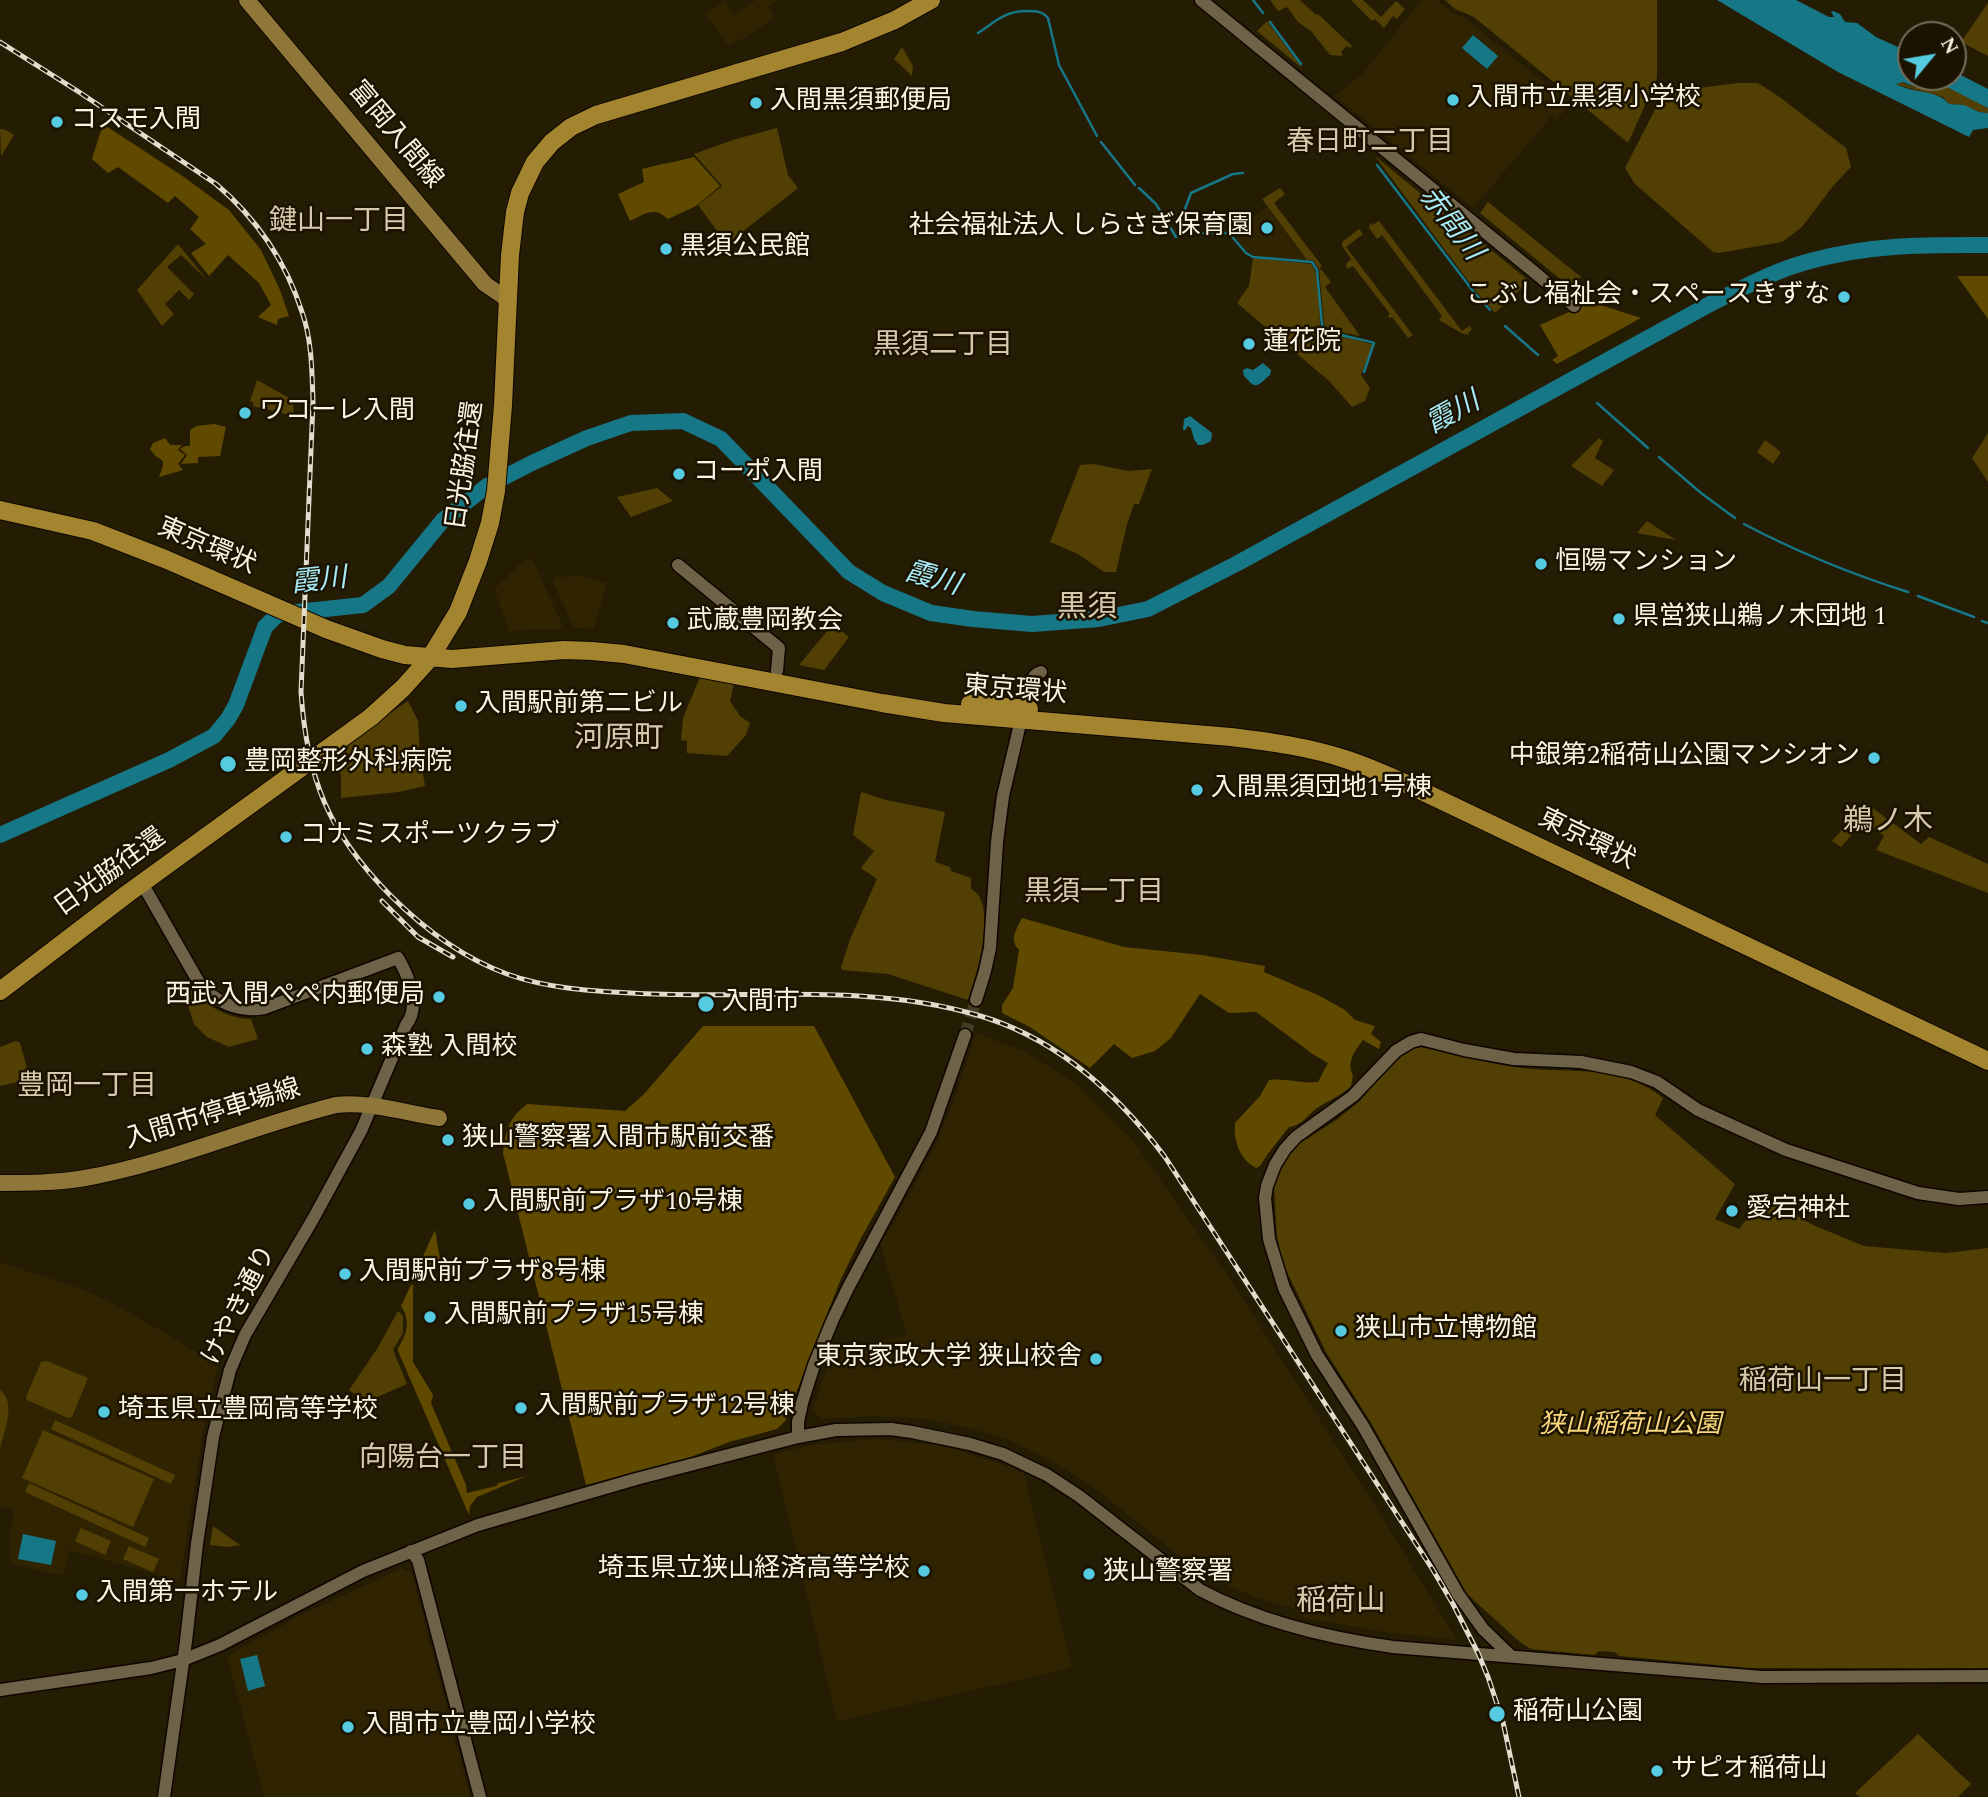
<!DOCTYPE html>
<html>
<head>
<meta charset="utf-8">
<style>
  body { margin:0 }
  #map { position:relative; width:1988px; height:1797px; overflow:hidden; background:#251c04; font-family:Spectral,serif }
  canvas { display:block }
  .north { position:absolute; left:1897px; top:21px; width:70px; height:70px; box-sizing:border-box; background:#1b1300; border:2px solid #746d5c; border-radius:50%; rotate:60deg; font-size:19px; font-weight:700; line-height:28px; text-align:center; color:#faf4e5 }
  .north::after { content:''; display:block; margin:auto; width:24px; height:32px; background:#55cae0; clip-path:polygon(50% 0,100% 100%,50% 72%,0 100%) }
</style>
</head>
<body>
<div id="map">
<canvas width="1988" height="1797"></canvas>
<div class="north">N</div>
</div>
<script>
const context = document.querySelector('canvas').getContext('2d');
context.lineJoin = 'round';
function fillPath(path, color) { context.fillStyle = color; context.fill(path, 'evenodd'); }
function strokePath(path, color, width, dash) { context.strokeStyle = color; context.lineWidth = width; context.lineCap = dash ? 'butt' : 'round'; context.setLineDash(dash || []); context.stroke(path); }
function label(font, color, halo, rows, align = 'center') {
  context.font = font + ' Spectral,"Noto Sans JP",serif'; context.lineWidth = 5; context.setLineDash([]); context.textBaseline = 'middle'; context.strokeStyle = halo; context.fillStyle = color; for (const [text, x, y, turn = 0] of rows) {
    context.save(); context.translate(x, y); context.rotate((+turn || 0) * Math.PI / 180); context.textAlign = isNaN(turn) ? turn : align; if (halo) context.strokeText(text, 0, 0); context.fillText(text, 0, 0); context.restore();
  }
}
fillPath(new Path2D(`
  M756 0H779L768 6 774 18 746 37 728 45 705 14 706 12 725 1 734 15Z
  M1422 0H1437L1453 13 1465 18 1571 104 1556 120 1551 117 1473 208 1335 96 1365 71Z
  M1267 207 1295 245 1307 261 1253 256 1242 246 1234 234 1248 228 1246 222Z
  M532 558 564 629H535L509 632 494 589 523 561Z
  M582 576 607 583 594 629 574 628 553 582 556 577Z
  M976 1033 1024 1051 1077 1084 1134 1142 1232 1282 1374 1504 1457 1640 1384 1632 1300 1617 1295 1609 1257 1598 1236 1589 1219 1581 1182 1558 1098 1491 1070 1472 1044 1457 1006 1439 969 1428 928 1419 873 1416 822 1419 812 1410 833 1350 907 1335 880 1244 897 1217 935 1146 953 1103Z
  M0 1262 82 1289 114 1304 174 1338 218 1367 203 1431 180 1581 69 1550 64 1576 10 1564V1532L14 1510 0 1506Z
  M877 1439 936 1445 958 1450 1011 1467 1024 1474 1072 1668 837 1721 773 1454 817 1444Z
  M402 1568 412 1574 470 1797H264L227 1656 299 1616Z`), '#2f2302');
fillPath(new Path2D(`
  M1270 0H1300L1316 15 1318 14 1352 46 1350 48 1347 46 1341 52 1343 56 1330 55 1311 31 1298 22 1287 7 1278 11Z
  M1351 0H1363L1381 17 1396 1 1405 9 1397 19 1393 16 1384 28 1375 19 1372 21Z
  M1445 0H1657V78L1629 141 1627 142 1474 17 1455 9Z
  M1988 3V56L1961 42Z
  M1267 21 1303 69 1257 31Z
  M902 47 913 66 912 76 894 59Z
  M1899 81 1911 86 1926 87 1939 82 1988 108V113L1980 112 1961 105 1949 104 1943 97 1897 85 1896 84Z
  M1738 83H1758L1781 98 1846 148 1851 167 1833 186 1802 227 1782 242 1719 253 1713 252 1635 184 1625 168 1664 92 1695 87 1699 88Z
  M777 128 788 175 798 188 727 244 698 205 722 186 694 154 736 139Z
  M0 129 6 130 14 135 1 156Z
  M1375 156 1452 219V220L1461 225 1529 281 1495 313 1475 290Z
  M1280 188 1285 194 1274 203 1322 266 1319 269 1313 260H1307L1262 199Z
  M1488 202 1581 277 1571 288 1480 213Z
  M1379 221 1462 331 1469 326 1472 329 1468 333 1469 335 1463 334 1439 320 1442 316 1382 235 1377 239 1369 228 1370 223 1372 225Z
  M1359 229 1363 234 1346 247 1413 335 1408 338 1392 317 1389 318 1388 316 1390 314 1353 266 1347 269 1346 264 1351 259 1342 246V242Z
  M178 244 208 281 181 255 167 267 194 294 189 300 179 290 165 304 174 314 162 326 137 290Z
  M1253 258 1311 264C1323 280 1319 307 1320 326 1334 340 1355 337 1373 345L1361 375 1370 388 1365 401 1352 407 1329 381 1237 303 1249 286Z
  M1319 269 1322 270 1331 282 1325 287 1360 336 1330 330 1324 324Z
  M257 380 293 400 294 416 253 406V402L250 401Z
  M1988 433V482L1972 458Z
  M1599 438 1603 441 1595 458 1614 470 1602 486 1571 466Z
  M1765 440 1781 452 1773 464 1757 452Z
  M1094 464 1128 471 1152 469 1139 504H1134L1127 524 1116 572H1104L1078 554 1050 542 1080 465Z
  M657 488 673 501 631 517 617 497Z
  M1647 521 1676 540 1637 533Z
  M833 624 849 637 824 670 799 665Z
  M700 677 734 683 730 701 740 716 750 723 746 735 727 756 687 753V741L681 740 683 718Z
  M408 701 418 721 420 755 425 786 399 792 341 798V775L335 759V751Z
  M861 792 886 800 945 812 935 862 950 867 951 871 971 878V889C999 902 976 978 968 1000L888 974 842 970 841 967 851 937 877 879 861 868 874 851 853 835Z
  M1866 803 1921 844 1929 837 1988 864V893L1876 850 1884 836 1864 821 1841 847 1832 841Z
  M189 988C195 990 197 995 202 999 215 1011 234 1019 251 1019L258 1039 229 1047 207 1037 194 1024 183 990Z
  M16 1041 20 1043 29 1075 27 1080 0 1086V1047Z
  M1418 1047C1449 1052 1478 1061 1508 1066 1563 1076 1617 1060 1663 1098L1655 1115 1735 1184 1715 1219 1739 1229 1754 1210 1758 1196H1761L1813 1225 1864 1246 1946 1253 1988 1248V1668H1749L1619 1656 1615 1652 1599 1651 1594 1655 1531 1649 1521 1643 1467 1594 1370 1421 1326 1352 1282 1262 1277 1236 1274 1187 1283 1164 1297 1145 1335 1121 1360 1101 1378 1079 1408 1050Z
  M398 1311 403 1316V1333L393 1350 407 1384 366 1402 349 1390 377 1349Z
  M47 1361 88 1378 72 1417 68 1418 27 1400 26 1397 41 1362Z
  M0 1390C17 1403 4 1431 0 1449Z
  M55 1420 175 1475 171 1484 51 1429Z
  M43 1430 154 1479 133 1527 22 1478Z
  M29 1483 149 1538 145 1547 25 1492Z
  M213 1526 240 1545 228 1547 210 1545Z
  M81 1528 111 1541 105 1555 75 1541Z
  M129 1546 159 1559 153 1572 123 1559Z
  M1918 1734 1971 1784 1958 1797H1860L1855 1793Z`), '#523f04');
fillPath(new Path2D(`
  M103 124 181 175 229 210 261 250 280 290 289 316 278 319 277 325 258 317 271 305 259 283 228 255 209 276 191 253 206 244 190 229 199 217 175 196 168 203 118 167 108 173 92 159Z
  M694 157 720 186 696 206 668 219C653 206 646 214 630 221L618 194 644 182 642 169C660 164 676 162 694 157Z
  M1957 276H1988V319Z
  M1591 302 1641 318 1557 364 1552 360 1558 356 1540 325Z
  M214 424 226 427 220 456 198 457V463L181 464 187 455 180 449 185 446H190V430L197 426Z
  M165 438 170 445H182L178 450 185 455 178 464 183 470 159 477C169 454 159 464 150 449L153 443Z
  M1022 918 1124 947 1202 955 1265 966 1264 972 1320 996 1345 1010 1355 1020 1375 1026 1371 1034 1381 1042 1379 1049 1363 1040C1355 1050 1346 1063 1353 1075L1351 1086C1341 1096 1329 1100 1317 1108 1308 1115 1301 1126 1289 1127L1267 1155 1260 1166 1256 1168C1240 1160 1233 1140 1235 1123L1260 1096 1269 1080C1286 1078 1303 1084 1318 1082L1328 1063 1314 1055 1256 1012 1229 1013 1200 994 1171 1038 1155 1051 1132 1058 1114 1044 1090 1068 1030 1027 1002 1013V1005L1013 988 1019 950C1009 940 1016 930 1022 918Z
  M703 1026H814L895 1177 860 1240 840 1281 785 1421 777 1429 729 1442 691 1457 586 1485 503 1153C506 1130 508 1119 527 1104L625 1111 644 1094Z
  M435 1230 441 1265H419Z
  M411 1285H413V1362L433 1395 431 1403 466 1485 467 1493 496 1486 499 1483 527 1476 477 1497 470 1506 469 1515 398 1351V1348C407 1334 411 1320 401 1306Z`), '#604a00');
fillPath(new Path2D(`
  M1717 0H1796L1829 17H1834L1831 12 1833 11 1840 14 1845 22 1857 23 1876 37 1911 53V77H1953V71L1988 89V108L1937 82C1926 88 1915 88 1903 82L1896 84C1914 94 1937 89 1949 104L1964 105 1979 112 1988 113V128L1973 130 1969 137 1838 72Z
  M1473 35 1498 56 1487 69 1462 48Z
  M1263 363 1271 370 1270 375C1263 380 1257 392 1248 380 1243 375 1244 377 1243 370L1247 368 1253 370Z
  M1190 416 1212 433 1211 441 1203 445H1198L1194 439 1191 428 1188 426 1185 430H1183L1184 419Z
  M23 1534 56 1541 51 1565 18 1559Z
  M257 1655 265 1686 248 1691 240 1659Z`), '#167787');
strokePath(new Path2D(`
  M1253 0 1263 13
  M1270 22 1301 64
  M978 33C995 22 1005 11 1026 11 1036 11 1042 11 1048 18L1059 65 1097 136
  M1101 142 1135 185
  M1377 165 1473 291 1490 310
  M1139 188 1156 204 1176 237 1186 231 1185 209 1191 193 1233 174 1243 173
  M1196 233H1229L1246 253 1253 257 1312 262 1317 270 1322 325C1332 336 1359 338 1374 343L1364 372
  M1505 326 1538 355
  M1597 403 1648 448
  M1659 457 1701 493 1735 518
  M1744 524C1797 552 1851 574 1908 592
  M1918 596 1974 617
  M1982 621 1988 623`), '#167787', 2.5);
strokePath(new Path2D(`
  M0 835 169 760 214 736 228 719 236 705 265 627 278 614 363 605 389 586 443 520 487 486 532 463 587 438 631 423 683 421 721 439 849 572 883 593 931 613 973 619 1032 624 1099 619 1148 609 1238 563 1710 304C1743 288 1775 270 1810 261 1871 244 1925 245 1988 245`), '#167787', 16);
strokePath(new Path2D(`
  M965 1035 976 1000`), '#453c26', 12, [12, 6]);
const minor = new Path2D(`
  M1201 0 1539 276 1574 306
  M678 565 779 648 777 671
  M142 883 198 981C213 1002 239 1013 265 1008L398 958C409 977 421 1006 406 1025L361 1131 313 1219 245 1335 230 1370 213 1437 197 1544 186 1641 164 1797
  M976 1000 985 971 990 948 997 842 1003 796 1027 694C1030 685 1031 675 1041 672
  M798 1437V1422L802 1403 814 1365 833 1319 848 1288 931 1132 965 1035
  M411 1551 418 1560 480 1797
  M1511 1656 1483 1629 1458 1594 1363 1426 1317 1355 1284 1288 1269 1239 1265 1198 1267 1186 1275 1165 1285 1149 1296 1137 1353 1096 1396 1051 1411 1042 1421 1039 1464 1050 1514 1059 1581 1062 1631 1072 1657 1082 1698 1110 1786 1150 1918 1193 1959 1199 1988 1197
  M0 1690 151 1668 183 1660 220 1645 363 1571 478 1525 636 1479 798 1437 836 1430 891 1429 912 1432 970 1444 1003 1454 1047 1475 1079 1496 1200 1590C1258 1621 1328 1638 1393 1647L1762 1677 1988 1676`);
const major = new Path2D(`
  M247 0 485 284 507 299
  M0 1183C28 1183 57 1183 85 1178 170 1163 252 1126 336 1105 368 1101 406 1113 439 1118`);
const highway = new Path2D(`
  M0 510 93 531 165 559 326 629 382 649 405 655 452 659 564 650 592 651 624 654 882 703 944 713 1231 737C1271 742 1310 747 1348 760 1369 767 1389 776 1409 785L1988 1061
  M970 704 1029 709
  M0 991 127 894 371 717 403 688 430 658 458 612 478 561 490 523 496 491 503 405 510 255 515 212 520 193 535 162 552 142 571 127 596 115 842 42 895 20 931 0`);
strokePath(minor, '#0e0600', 15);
strokePath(major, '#0e0600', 18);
strokePath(highway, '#0e0600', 20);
strokePath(minor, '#6e6349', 12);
strokePath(major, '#8e7739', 16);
strokePath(highway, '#a3852f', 18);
const rail = new Path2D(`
  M0 42 79 92 216 184C256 218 286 262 302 312 312 340 312 372 313 402L301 692C307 779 328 832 390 895 423 928 463 958 507 974 546 988 589 991 631 993 746 1000 865 982 977 1015 1055 1037 1117 1093 1165 1157L1433 1570 1453 1604 1478 1653 1488 1677 1503 1722 1519 1797
  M382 901 418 937 453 957`);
strokePath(rail, '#e2dccc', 5);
strokePath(rail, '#1b1300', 2.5, [8]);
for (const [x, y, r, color] of [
  [1453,100,7,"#55cae0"],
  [756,103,7,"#55cae0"],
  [57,122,7,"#55cae0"],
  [1267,228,7,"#55cae0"],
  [666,249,7,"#55cae0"],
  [1844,297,7,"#55cae0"],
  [1249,344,7,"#55cae0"],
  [245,413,7,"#55cae0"],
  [679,474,7,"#55cae0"],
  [1541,564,7,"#55cae0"],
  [1619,619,7,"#55cae0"],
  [673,623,7,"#55cae0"],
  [461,706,7,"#55cae0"],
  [1874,758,7,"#55cae0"],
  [228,764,9,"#55cae0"],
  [1197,790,7,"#55cae0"],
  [286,837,7,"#55cae0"],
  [439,997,7,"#55cae0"],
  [706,1004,9,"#55cae0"],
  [367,1049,7,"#55cae0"],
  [448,1140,7,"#55cae0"],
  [469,1204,7,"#55cae0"],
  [1732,1211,7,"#55cae0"],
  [345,1274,7,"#55cae0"],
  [430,1317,7,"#55cae0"],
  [1341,1331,7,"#55cae0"],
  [1096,1359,7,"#55cae0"],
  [521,1408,7,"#55cae0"],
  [104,1412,7,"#55cae0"],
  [924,1571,7,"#55cae0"],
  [1089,1574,7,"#55cae0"],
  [82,1595,7,"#55cae0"],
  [1497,1714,9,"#55cae0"],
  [348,1727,7,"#55cae0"],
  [1657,1771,7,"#55cae0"]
]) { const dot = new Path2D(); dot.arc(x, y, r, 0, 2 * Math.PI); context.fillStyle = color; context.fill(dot); strokePath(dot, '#1b1300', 2.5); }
label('26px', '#faf4e5', '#1b1300', [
  ["入間市立黒須小学校",1467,100],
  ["入間黒須郵便局",770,103],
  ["コスモ入間",71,122],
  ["社会福祉法人 しらさぎ保育園",1253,228,"right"],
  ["黒須公民館",680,249],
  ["こぶし福祉会・スペースきずな",1830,297,"right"],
  ["蓮花院",1263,344],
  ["ワコーレ入間",259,413],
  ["コーポ入間",693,474],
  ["恒陽マンション",1555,564],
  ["県営狭山鵜ノ木団地 1",1633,619],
  ["武蔵豊岡教会",687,623],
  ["入間駅前第二ビル",475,706],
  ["中銀第2稲荷山公園マンシオン",1860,758,"right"],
  ["豊岡整形外科病院",244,764],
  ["入間黒須団地1号棟",1211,790],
  ["コナミスポーツクラブ",300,837],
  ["西武入間ぺぺ内郵便局",425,997,"right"],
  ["入間市",722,1004],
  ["森塾 入間校",381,1049],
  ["狭山警察署入間市駅前交番",462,1140],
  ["入間駅前プラザ10号棟",483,1204],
  ["愛宕神社",1746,1211],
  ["入間駅前プラザ8号棟",359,1274],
  ["入間駅前プラザ15号棟",444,1317],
  ["狭山市立博物館",1355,1331],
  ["東京家政大学 狭山校舎",1082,1359,"right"],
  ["入間駅前プラザ12号棟",535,1408],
  ["埼玉県立豊岡高等学校",118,1412],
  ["埼玉県立狭山経済高等学校",910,1571,"right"],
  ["狭山警察署",1103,1574],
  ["入間第一ホテル",96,1595],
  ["稲荷山公園",1513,1714],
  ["入間市立豊岡小学校",362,1727],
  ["サピオ稲荷山",1671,1771]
], 'left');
label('26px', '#faf4e5', '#1b1300', [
  ["富岡入間線",394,136,50],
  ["日光脇往還",467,466,-82],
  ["東京環状",206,548,23],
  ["東京環状",1015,692,5],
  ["東京環状",1586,841,26],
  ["日光脇往還",111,874,-36],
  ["入間市停車場線",213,1116,-17],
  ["けやき通り",241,1306,-63]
]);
label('italic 26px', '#fad87e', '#1b1300', [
  ["狭山稲荷山公園",1630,1427]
]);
label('28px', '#d6caad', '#1b1300', [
  ["春日町二丁目",1370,145],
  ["鍵山一丁目",339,224],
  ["黒須二丁目",943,348],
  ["黒須一丁目",1094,895],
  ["豊岡一丁目",87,1089],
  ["稲荷山一丁目",1823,1384],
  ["向陽台一丁目",443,1461]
]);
label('italic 28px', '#a6e9f7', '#1b1300', [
  ["赤間川",1449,225,52],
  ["霞川",1454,415,-29],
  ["霞川",932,581,16],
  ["霞川",319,583,-6]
]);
label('30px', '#d6caad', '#1b1300', [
  ["黒須",1087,610],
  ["河原町",619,741],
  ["鵜ノ木",1888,824],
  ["稲荷山",1341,1604]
]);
</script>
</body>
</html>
